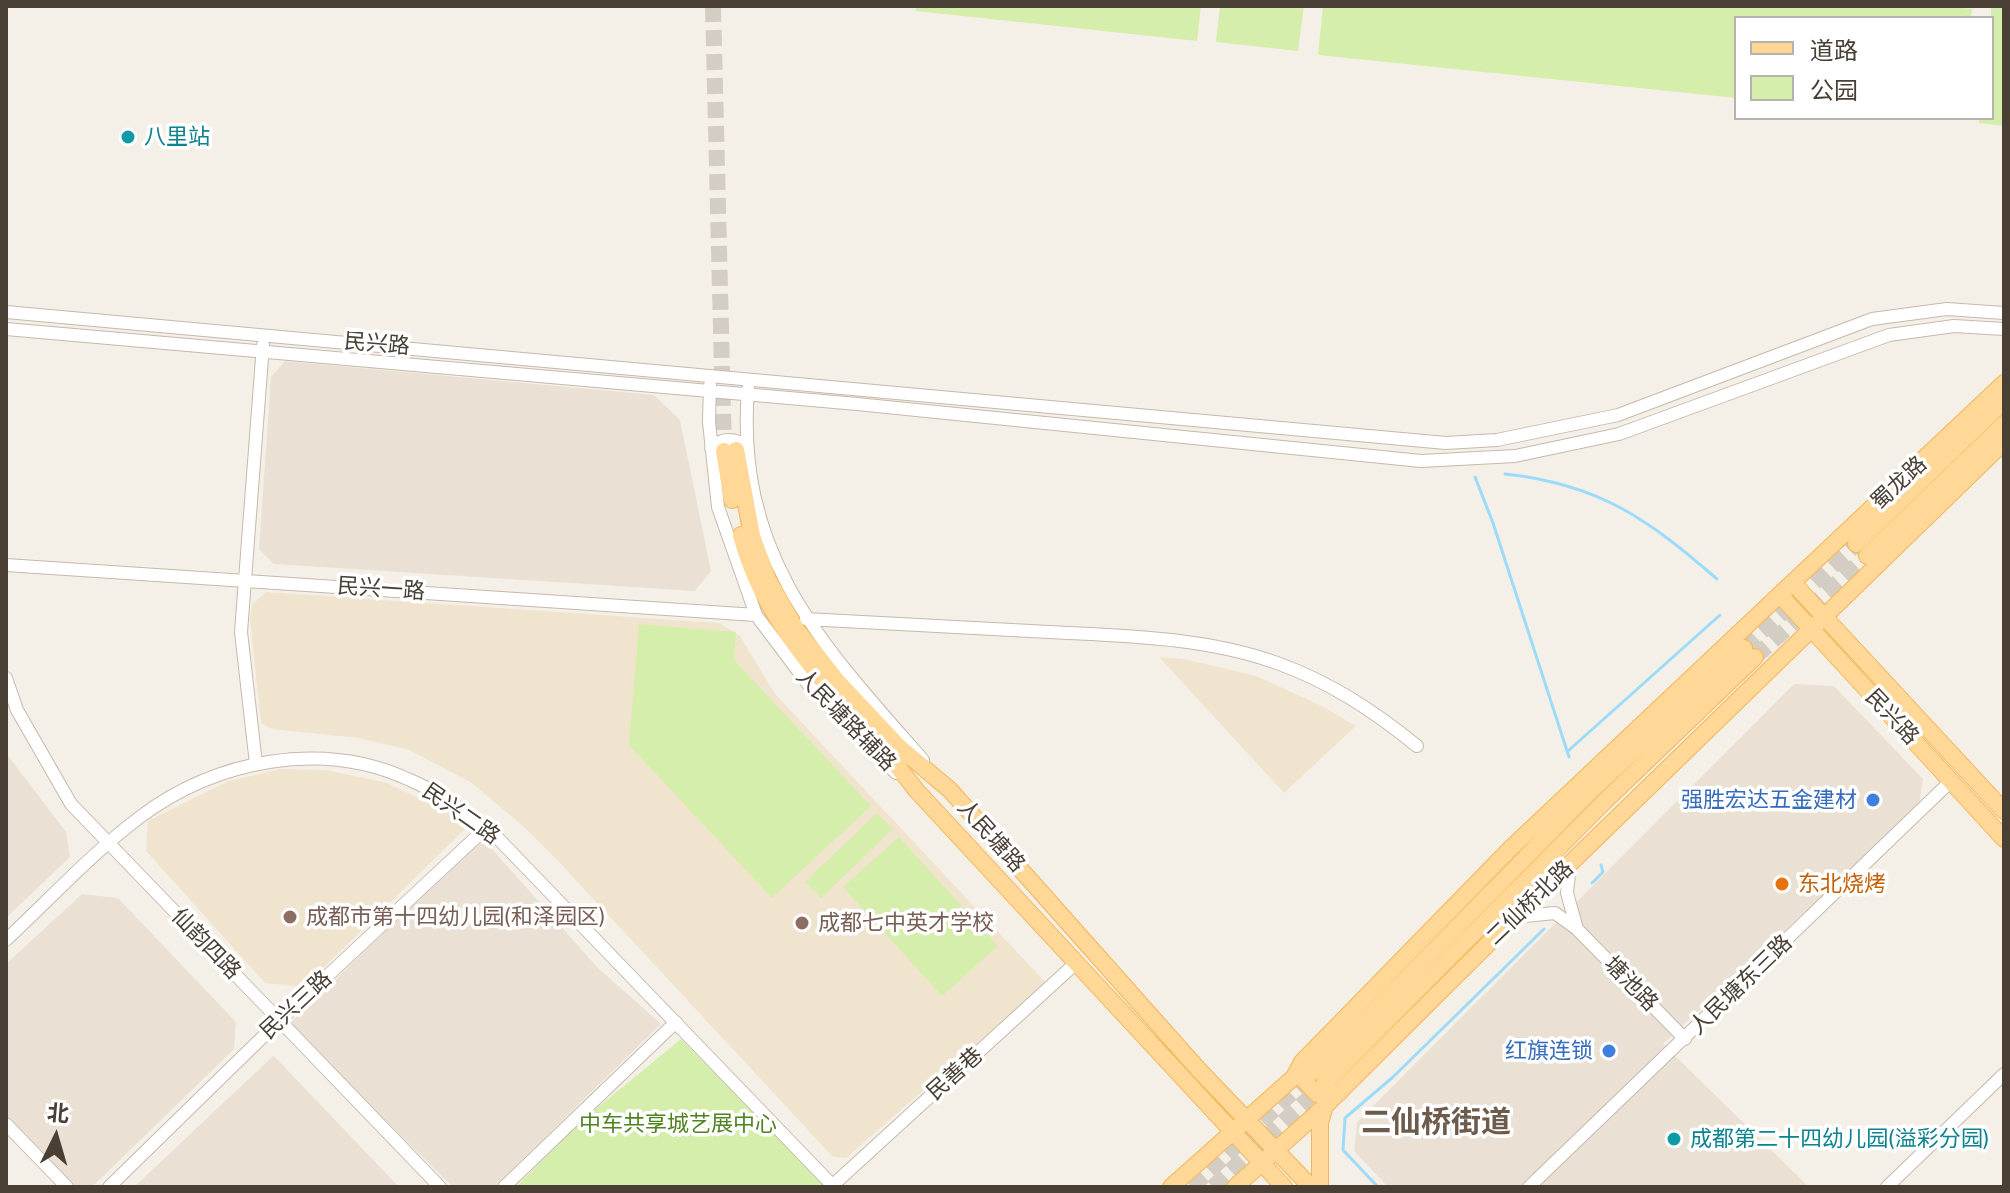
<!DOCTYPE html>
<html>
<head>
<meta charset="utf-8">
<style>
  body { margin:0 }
  #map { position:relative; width:2010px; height:1193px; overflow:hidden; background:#f5f0e7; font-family:"Public Sans","Noto Sans SC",sans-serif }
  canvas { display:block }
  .frame { position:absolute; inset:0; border:8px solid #493f35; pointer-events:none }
  .legend { position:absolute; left:1734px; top:16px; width:260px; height:104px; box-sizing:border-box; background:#fff; border:2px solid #b6b2ae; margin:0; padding:10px 14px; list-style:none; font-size:24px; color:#493f35 }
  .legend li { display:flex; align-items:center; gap:16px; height:40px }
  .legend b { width:40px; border:2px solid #b6b2ae }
  .north { position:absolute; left:16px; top:1097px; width:80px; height:80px; -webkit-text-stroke:6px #fff; paint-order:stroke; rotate:5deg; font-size:22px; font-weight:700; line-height:32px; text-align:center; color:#493f35 }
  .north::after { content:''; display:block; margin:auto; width:28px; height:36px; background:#493f35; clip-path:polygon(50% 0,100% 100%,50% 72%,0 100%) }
</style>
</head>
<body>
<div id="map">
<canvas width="2010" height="1193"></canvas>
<div class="frame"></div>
<ul class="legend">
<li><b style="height:10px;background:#ffd796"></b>道路</li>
<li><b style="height:22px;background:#d6eeab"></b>公园</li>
</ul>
<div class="north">北</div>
</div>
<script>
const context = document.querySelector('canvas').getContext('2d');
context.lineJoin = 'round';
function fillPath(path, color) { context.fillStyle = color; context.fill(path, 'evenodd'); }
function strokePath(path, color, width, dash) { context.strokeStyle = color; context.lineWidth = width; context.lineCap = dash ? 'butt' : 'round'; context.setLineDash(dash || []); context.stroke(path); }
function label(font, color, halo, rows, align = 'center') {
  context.font = font + ' "Public Sans","Noto Sans SC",sans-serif'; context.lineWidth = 7; context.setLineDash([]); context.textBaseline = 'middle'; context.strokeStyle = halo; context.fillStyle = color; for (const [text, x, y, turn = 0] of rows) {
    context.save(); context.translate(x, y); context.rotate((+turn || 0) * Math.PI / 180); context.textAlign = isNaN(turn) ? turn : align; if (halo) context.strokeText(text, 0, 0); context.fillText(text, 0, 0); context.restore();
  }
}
fillPath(new Path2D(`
  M285 361 654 395 680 420 711 571 695 591 274 564 259 549 271 377Z
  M1794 684 1834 686 1923 779 1919 805 1663 1044 1809 1187H1388L1354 1151 1357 1122Z
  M6 753 66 832 70 857 6 918Z
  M482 838 597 967 661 1024 494 1187H453L288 1025Z
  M82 894 118 898 236 1022 234 1049 92 1187H72L6 1123V964Z
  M273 1055 399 1187H134L273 1056Z`), '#eae1d4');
fillPath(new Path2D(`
  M266 592 719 623 740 636 775 694 1046 983 846 1158 833 1157 559 862 525 828 472 783 409 750 359 738 272 729 261 723 250 620 252 605Z
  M1159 657 1184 659 1256 676 1322 706 1356 726 1284 793Z
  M281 769 326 770 387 783 450 813 467 827 304 987 265 983 146 851 148 821 229 781Z`), '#f0e4cf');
fillPath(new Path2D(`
  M916 6H1201L1197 41 916 11Z
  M1220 6H1304L1298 51 1216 42Z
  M1323 6H1945L1972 9 1971 18H1736V98L1318 55Z
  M1991 6H2004V126L1979 123V118H1992Z
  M639 624 736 632 734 660 871 806 772 898 629 745Z
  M877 813 893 829 821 898 805 882Z
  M899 837 998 946 942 996 843 887Z
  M681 1039 827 1187H516L580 1122Z`), '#d6eeab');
strokePath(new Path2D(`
  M1505 474C1599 484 1648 519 1717 579
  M1475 477 1493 523 1569 757
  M1568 751 1720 615
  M1592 883 1603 872 1601 865
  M1378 1187 1343 1150 1345 1118 1393 1077 1544 929`), '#9cdbf9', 3);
strokePath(new Path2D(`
  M713 6 724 451
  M1744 648 1856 544
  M1755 657 1867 556
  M1192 1187 1313 1073
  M1213 1187 1323 1085`), '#d3cdc3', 16, [16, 8]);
const minor = new Path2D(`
  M6 312 1446 443 1497 440 1618 415 1872 319 1947 309 2004 313
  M6 329 857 404 1421 461 1515 456 1619 434 1889 335 1954 326 2004 329
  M710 385 709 422 718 507 756 615 811 688 896 773
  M748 389C735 555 821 644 923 760
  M711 448C722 437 736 438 747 447
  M6 565 756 615
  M806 619C887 623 968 627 1049 632 1125 636 1205 637 1277 663 1330 682 1374 711 1417 746
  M6 678 17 710 71 804 440 1187
  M256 764 241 632 263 345
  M1515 917 1555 913 1577 929 1567 893 1570 864
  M1577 929 1685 1039
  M6 940C50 899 92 853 140 817 216 760 322 739 410 780 438 792 462 810 487 827L834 1187
  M6 1124 67 1187
  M833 1185 1077 962
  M109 1187 280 1020 487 827
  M504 1187 676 1022
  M1529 1187 1951 781
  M1887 1187 2004 1074`);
const major = new Path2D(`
  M736 450 752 536 768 580 796 629 837 681 900 748 950 790 1198 1069 1311 1187
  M724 451 732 500
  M741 535C768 640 854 707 916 790L1284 1187
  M1856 544 2004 401
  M1867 556 2004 424
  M1793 583 2004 811
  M1780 595 2004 839
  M1302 1064V1078L1317 1094 1340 1092
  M1314 1072 1591 791 1744 648
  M1325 1083 1605 801 1755 657
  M1171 1187 1294 1077 1302 1062 1511 848 2004 383
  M1235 1187 1325 1106 1515 917 2004 442
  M1320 1187V1123L1325 1106`);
strokePath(minor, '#c5b9ab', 14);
strokePath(major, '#f2b658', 18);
strokePath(minor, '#fff', 12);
strokePath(major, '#ffd796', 16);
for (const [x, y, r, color] of [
  [128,137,8,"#0f9aa8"],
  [1873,800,8,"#3f7fe0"],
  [1782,884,8,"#e8710a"],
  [290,917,8,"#8d6e63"],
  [802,923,8,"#8d6e63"],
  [1609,1051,8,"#3f7fe0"],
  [1674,1139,8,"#0f9aa8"]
]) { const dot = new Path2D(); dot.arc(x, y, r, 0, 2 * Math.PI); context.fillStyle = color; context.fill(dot); strokePath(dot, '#fff', 3); }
label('22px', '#0d838f', '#fff', [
  ["八里站",144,137],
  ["成都第二十四幼儿园(溢彩分园)",1690,1139]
], 'left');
label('22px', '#493f35', '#fff', [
  ["民兴路",377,344,5],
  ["蜀龙路",1899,483,-43],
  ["民兴一路",381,589,4],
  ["民兴路",1892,717,47],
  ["人民塘路辅路",846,720,46],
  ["民兴二路",461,814,35],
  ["人民塘路",991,836,48],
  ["二仙桥北路",1530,903,-44],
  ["仙韵四路",206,944,46],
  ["塘池路",1631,984,46],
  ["人民塘东三路",1741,985,-44],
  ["民兴三路",296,1005,-43],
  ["民善巷",955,1074,-42]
]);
label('22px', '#366cbe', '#fff', [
  ["强胜宏达五金建材",1857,800],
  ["红旗连锁",1593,1051]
], 'right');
label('22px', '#c56008', '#fff', [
  ["东北烧烤",1798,884]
], 'left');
label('22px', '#785e54', '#fff', [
  ["成都市第十四幼儿园(和泽园区)",306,917],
  ["成都七中英才学校",818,923]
], 'left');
label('22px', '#4f8320', '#fff', [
  ["中车共享城艺展中心",678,1124]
]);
label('bold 30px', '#6d5c4b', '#fff', [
  ["二仙桥街道",1436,1123]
]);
</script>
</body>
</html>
